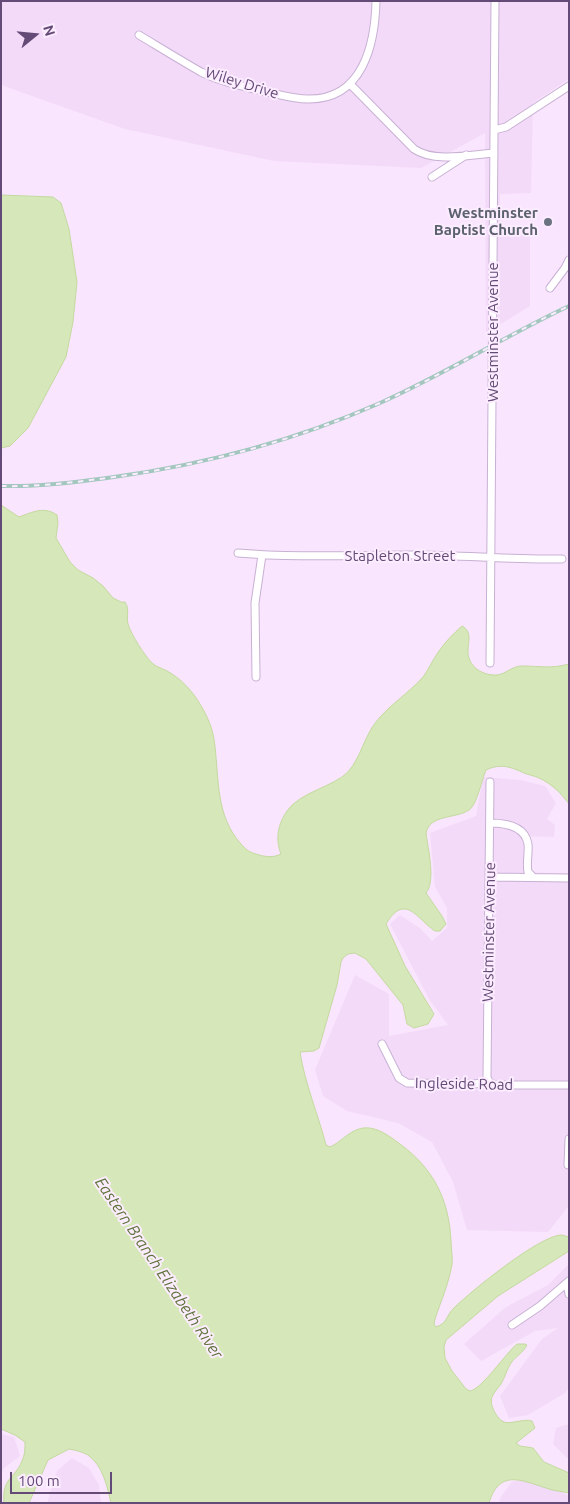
<!DOCTYPE html>
<html>
<head>
<meta charset="utf-8">
<style>
  body { margin:0 }
  #map { position:relative; width:570px; height:1504px; overflow:hidden; background:#f9e5fd; font-family:Ubuntu,sans-serif }
  canvas { display:block }
  .frame { position:absolute; inset:0; border:2px solid #644a76; pointer-events:none }
  .north { position:absolute; left:10px; top:10px; width:50px; height:50px; -webkit-text-stroke:4px #fcecff; paint-order:stroke; rotate:73deg; font-size:14px; font-weight:700; line-height:20px; text-align:center; color:#644a76 }
  .north::after { content:''; display:block; margin:auto; width:18px; height:22px; background:#644a76; clip-path:polygon(50% 0,100% 100%,50% 72%,0 100%) }
  .scale { position:absolute; left:10px; top:1472px; width:102px; height:22px; box-sizing:border-box; border:2px solid #644a76; border-top:0; padding-left:6px; font-size:15px; line-height:18px; white-space:nowrap; color:#644a76; -webkit-text-stroke:4px #fcecff; paint-order:stroke }
</style>
</head>
<body>
<div id="map">
<canvas width="570" height="1504"></canvas>
<div class="frame"></div>
<div class="north">N</div>
<div class="scale">100 m</div>
</div>
<script>
const context = document.querySelector('canvas').getContext('2d');
context.lineJoin = 'round';
function fillPath(path, color) { context.fillStyle = color; context.fill(path, 'evenodd'); }
function strokePath(path, color, width, dash) { context.strokeStyle = color; context.lineWidth = width; context.lineCap = dash ? 'butt' : 'round'; context.setLineDash(dash || []); context.stroke(path); }
function label(font, color, halo, rows, align = 'center') {
  context.font = font + ' Ubuntu,sans-serif'; context.lineWidth = 4; context.setLineDash([]); context.textBaseline = 'middle'; context.strokeStyle = halo; context.fillStyle = color; for (const [text, x, y, turn = 0] of rows) {
    context.save(); context.translate(x, y); context.rotate((+turn || 0) * Math.PI / 180); context.textAlign = isNaN(turn) ? turn : align; if (halo) context.strokeText(text, 0, 0); context.fillText(text, 0, 0); context.restore();
  }
}
fillPath(new Path2D(`
  M1 1H569V79L533 103 531 193 500 194V232H530V306L486 333 485 133 421 168 274 161 125 129 1 85Z
  M483 777 520 780 545 786 556 803 547 819 555 825 554 837 525 836 528 872 569 874V1206L548 1232 467 1230 453 1182 432 1142 398 1123 347 1111 323 1096 315 1070 355 975 389 994V1036L448 1025 429 999 390 924 400 915 421 929 432 941 447 928V908L435 887 430 833 476 816Z
  M569 1264V1388L565 1393 528 1415 509 1418 500 1396 542 1339 558 1328 535 1331 481 1361 464 1344 506 1307 548 1285Z
  M569 1424V1460L553 1444 556 1428Z
  M1 1434 14 1437 20 1456 4 1468 1 1473Z
  M72 1458 89 1468 99 1485 101 1503H47L57 1471Z
  M535 1477 569 1496V1503H499L500 1498 512 1482Z`), '#f3daf9');
const water = new Path2D(`
  M1 195 53 197 61 203 69 229 77 282 73 322 66 357 28 428 10 446 1 448Z
  M1 505 19 517C33 512 44 506 57 515L58 523 56 538 70 562 78 570 93 578 103 586 113 598 121 602H125C130 609 126 616 128 624 131 634 144 655 152 663 157 668 166 669 172 674 186 683 196 696 204 711 210 722 214 734 215 747 219 781 216 816 241 844 246 849 248 852 256 854 265 857 273 858 281 854 275 839 278 824 287 811 300 792 333 787 348 772 361 757 364 737 376 722 387 707 410 692 423 677 429 669 433 659 439 651 445 642 454 633 462 626 475 633 465 646 469 658 472 669 485 676 497 675 506 674 512 666 522 666 540 666 551 669 569 664V804C561 793 552 784 539 778 535 776 529 775 524 773 511 767 501 763 486 770 482 779 477 805 469 810 456 819 430 814 426 833 428 849 436 881 426 893L442 916 446 924 440 931H435C417 919 405 892 386 924L405 966 434 1014 428 1024 414 1028 407 1024 403 1005 366 959 355 953 348 954 343 958 341 962 337 985 319 1048 314 1051 300 1052C305 1084 318 1114 326 1145L330 1147C341 1142 348 1132 359 1129 374 1124 389 1136 400 1144 434 1169 449 1200 451 1241 451 1249 453 1257 452 1264 449 1283 441 1301 435 1319L434 1324 436 1327C448 1323 446 1315 454 1308 471 1291 539 1236 561 1235 563 1235 568 1237 569 1237V1251L498 1296 446 1340 444 1347 445 1358 452 1371 466 1389 470 1391C482 1389 505 1354 517 1344H525L527 1345C523 1353 516 1356 511 1363 507 1369 505 1377 501 1384 498 1388 494 1392 492 1397 489 1404 496 1417 502 1421 508 1426 523 1418 532 1421L535 1428 516 1443 520 1446 533 1448 544 1462 569 1473V1493C561 1491 553 1491 546 1488 521 1480 499 1469 489 1503H111C107 1486 103 1466 88 1455 83 1452 75 1450 69 1449L48 1460 29 1503H4C2 1477 14 1480 22 1461 25 1455 25 1448 25 1442L15 1435 1 1429Z`);
fillPath(water, '#d6e7b9');
strokePath(water, '#c3d99f', 1);
const minor = new Path2D(`
  M139 35C159 47 180 60 201 72 221 82 246 87 267 92 281 95 294 99 308 99 363 100 375 44 376 1
  M350 84 414 149C434 163 470 155 494 153
  M494 130 506 127 569 86
  M432 177 466 155
  M550 288 565 268 569 260
  M238 553C296 558 355 555 413 555 463 555 513 560 562 559
  M490 663 495 1
  M256 677 255 603 262 555
  M490 823C505 823 525 826 528 844 529 854 526 863 528 872L533 877
  M490 877 569 878
  M382 1044 399 1078 407 1083 474 1084 489 1082 495 1085H569
  M489 1082 487 1077 490 782
  M568 1165 569 1139
  M567 1284 569 1294
  M512 1325 540 1306 569 1281`);
strokePath(minor, '#c8b1d4', 9);
strokePath(minor, '#fff', 7);
const rail = new Path2D(`
  M1 486C39 487 77 482 114 477 207 464 294 441 380 403 445 374 505 336 569 306`);
strokePath(rail, '#a3c7be', 4);
strokePath(rail, '#fcecff', 2, [5.5]);
for (const [x, y, r, color] of [
  [548,222,5,"#6b7280"]
]) { const dot = new Path2D(); dot.arc(x, y, r, 0, 2 * Math.PI); context.fillStyle = color; context.fill(dot); strokePath(dot, '#fcecff', 2); }
label('15px', '#644a76', '#fcecff', [
  ["Wiley Drive",242,83,17],
  ["Westminster Avenue",493,332,-90],
  ["Stapleton Street",400,556],
  ["Westminster Avenue",489,932,-89],
  ["Ingleside Road",464,1084,1]
]);
label('bold 15px', '#5b616d', '#fcecff', [
  ["Westminster",538,213],
  ["Baptist Church",538,230]
], 'right');
label('italic 16px', '#5e743a', '#fcecff', [
  ["Eastern Branch Elizabeth River",159,1268,56]
]);
</script>
</body>
</html>
